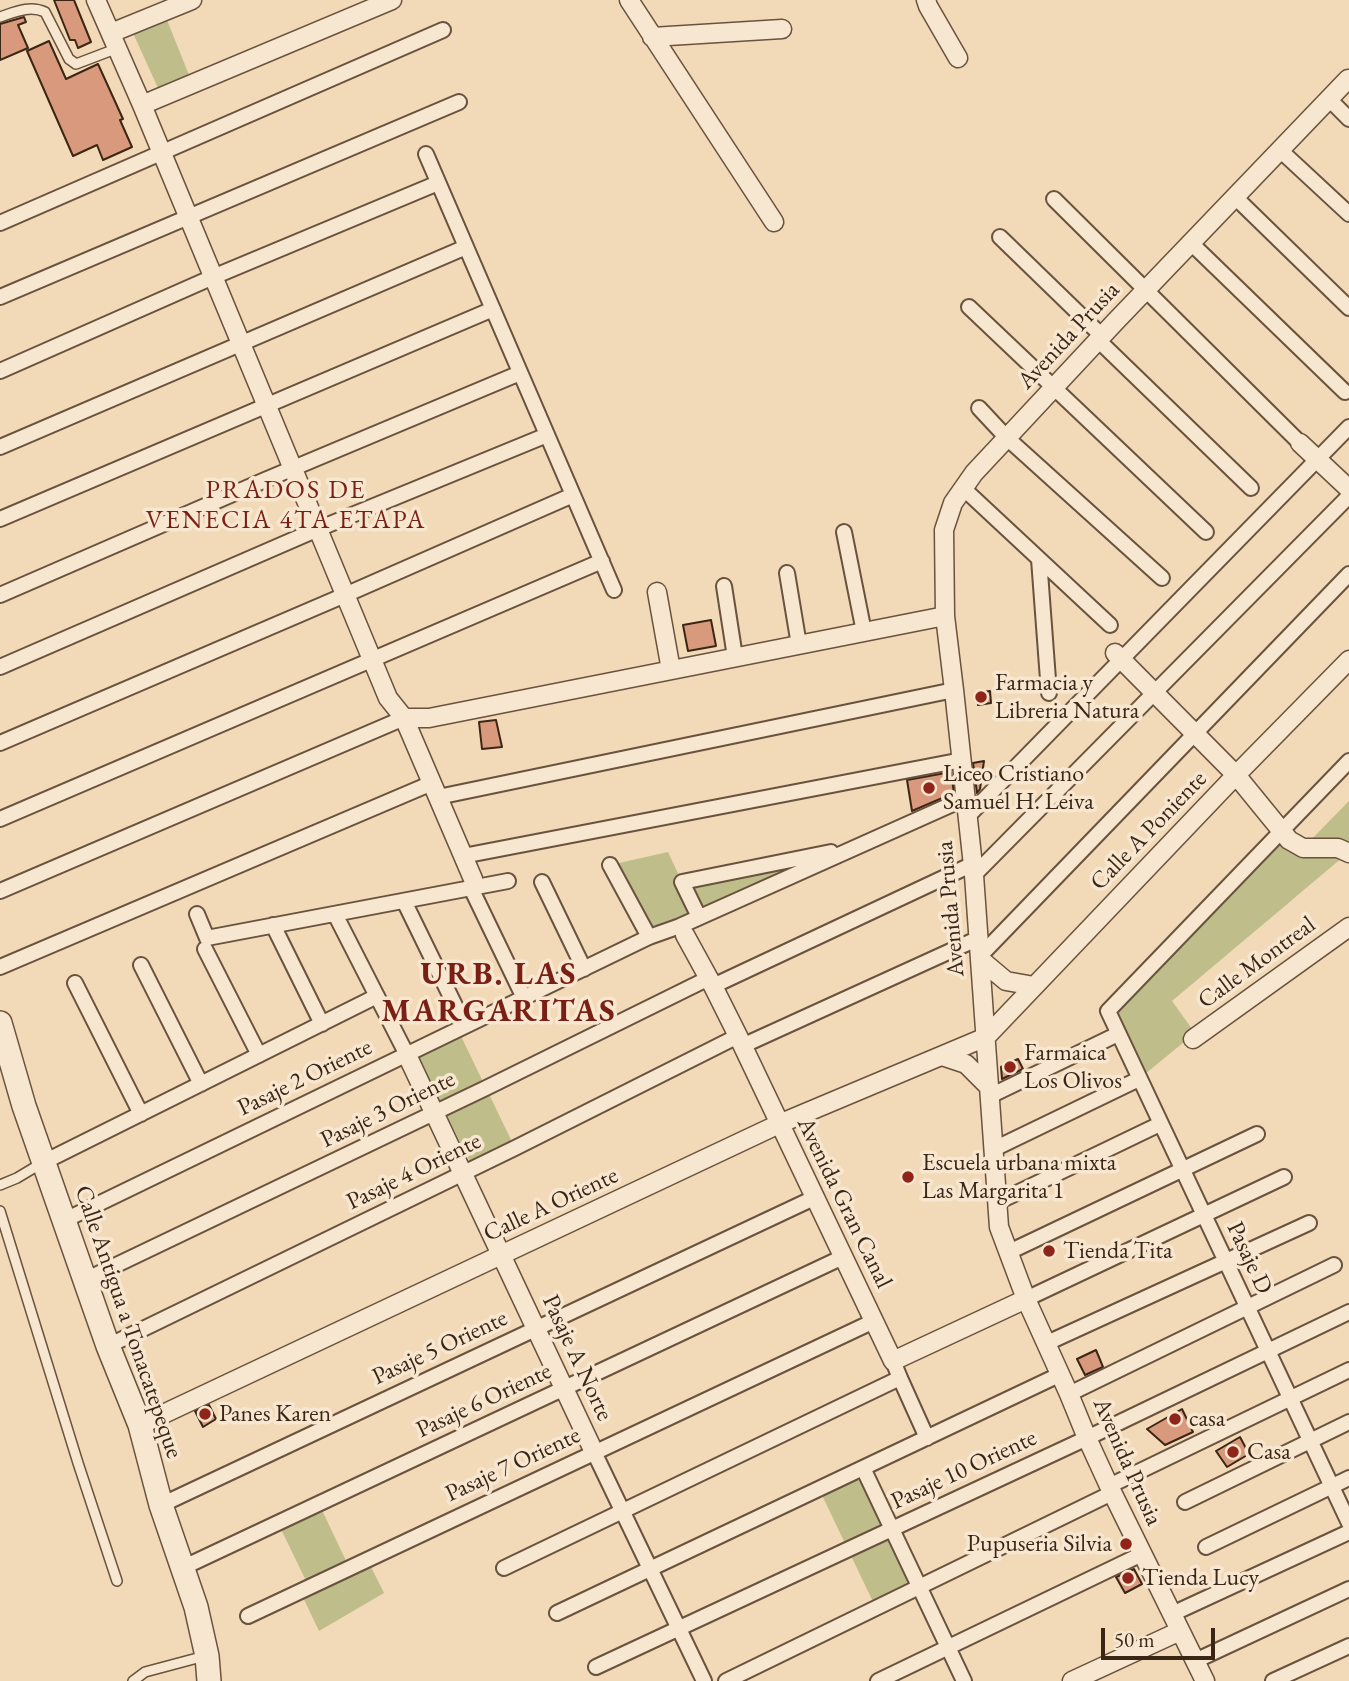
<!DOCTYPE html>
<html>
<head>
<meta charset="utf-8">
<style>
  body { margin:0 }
  #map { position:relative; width:1349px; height:1681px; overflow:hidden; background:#f2d9b7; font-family:"EB Garamond",serif }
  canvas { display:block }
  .scale { position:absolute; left:1101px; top:1628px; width:114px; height:32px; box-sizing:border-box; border:4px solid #3b2616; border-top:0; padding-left:9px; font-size:21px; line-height:24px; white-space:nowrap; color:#3b2616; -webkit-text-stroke:5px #f7e6d0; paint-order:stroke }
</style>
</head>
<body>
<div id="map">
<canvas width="1349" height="1681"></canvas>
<div class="scale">50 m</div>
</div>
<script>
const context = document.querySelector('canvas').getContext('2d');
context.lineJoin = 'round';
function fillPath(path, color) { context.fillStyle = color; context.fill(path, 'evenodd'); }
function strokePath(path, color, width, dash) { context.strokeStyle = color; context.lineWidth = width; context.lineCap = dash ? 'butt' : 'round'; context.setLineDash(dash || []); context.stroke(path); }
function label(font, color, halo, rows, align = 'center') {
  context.font = font + ' "EB Garamond",serif'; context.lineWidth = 7; context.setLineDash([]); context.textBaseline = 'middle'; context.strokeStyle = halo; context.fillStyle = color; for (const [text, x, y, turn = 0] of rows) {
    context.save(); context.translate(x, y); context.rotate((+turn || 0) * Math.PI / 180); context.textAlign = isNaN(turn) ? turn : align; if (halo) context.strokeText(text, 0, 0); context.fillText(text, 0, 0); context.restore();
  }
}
fillPath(new Path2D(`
  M167 20 189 75 158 88 133 33Z
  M1349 801V852L1172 1001 1195 1033 1139 1079 1108 1011 1282 831 1303 848Z
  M857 847 649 937 610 865 668 852 682 882Z
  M458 1030 515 1148 473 1168 415 1051Z
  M863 1468 919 1587 876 1608 819 1489Z
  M319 1504 349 1567 367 1559 384 1593 319 1631 300 1591 309 1587 278 1523Z`), '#bfbe8b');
const building = new Path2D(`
  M54 0H74L91 42 78 48 75 40H70Z
  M24 17 26 22 18 25 28 48 0 60V24Z
  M49 41 66 79 98 64 123 119 120 120 132 147 103 160 97 145 73 156 27 51Z
  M711 620 716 646 688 651 683 625Z
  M990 691 991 703 978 705 977 693Z
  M496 720 502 747 482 749 479 722Z
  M984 761 980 789 977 793 973 763Z
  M951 772 954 793 912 811 907 780Z
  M1018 1059 1023 1069 1002 1079 1001 1067Z
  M1096 1350 1103 1367 1085 1375 1077 1359Z
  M209 1405 216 1419 203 1427 195 1411Z
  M1182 1409 1193 1432 1165 1445 1147 1429Z
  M1240 1437 1249 1454 1227 1467 1216 1451Z
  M1134 1569 1142 1584 1125 1593 1116 1577Z`);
fillPath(building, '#d9997c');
strokePath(building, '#3b2616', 2);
const service = new Path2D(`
  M0 17C15 12 30 5 45 12L69 59 76 64 118 48
  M0 1185 17 1178 42 1163
  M0 1211 78 1463 117 1581
  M133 1681 145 1672 205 1656`);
const pedestrian = new Path2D(`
  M1329 99 1349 119
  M1280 150 1349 214
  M426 154 614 590
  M1235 197 1349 308
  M1054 199 1300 443
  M0 223 443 30
  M1000 237 1102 336
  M1191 243 1345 392
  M0 297 459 102
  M969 307 1206 532
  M1098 340 1251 488
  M0 371 213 277 438 183
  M979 408 1007 438 1162 578
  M0 447 466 247
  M963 488 1110 625
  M0 519 493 309
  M844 532 864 632
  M1039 559 1049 693
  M787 573 799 645
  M724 586 735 657
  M0 595 265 480 520 373
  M0 667 318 529 547 435
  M0 743 345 595 573 495
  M1349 761 1108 1011 1349 1523
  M438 797 954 690
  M968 816 1349 427
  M0 819 602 561
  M463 856 962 760
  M610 865 649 937
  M974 875 1349 496
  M542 882 584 969
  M471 888 524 998
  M0 891 404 718
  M404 901 465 1026
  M197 914 207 938 508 881
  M335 914 407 1055
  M699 917 682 882 831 852
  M273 925 322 1024
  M680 926 966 798
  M205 949 259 1055
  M981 955 1349 574
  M141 965 201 1084
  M0 967 432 783
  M75 983 141 1114
  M713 986 973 864
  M742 1046 979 938
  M990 1096 1118 1034
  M994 1149 1139 1079
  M44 1162 377 996
  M998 1202 1160 1124
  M65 1220 649 937 680 926 685 935
  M1009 1252 1257 1134
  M85 1280 486 1088 709 978
  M1026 1299 1284 1177
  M1047 1343 1309 1223
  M108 1346 515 1148 738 1036
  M900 1378 927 1438
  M1069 1394 1334 1265
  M594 1452 704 1681
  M863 1468 964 1681
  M1109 1486 1349 1370
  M1185 1502 1349 1422
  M161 1505 816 1197
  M1206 1547 1349 1478
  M182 1568 843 1257
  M504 1568 900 1378 893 1361
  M557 1613 1061 1374
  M1172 1614 1349 1532
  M248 1616 874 1321
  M1195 1661 1349 1589
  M596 1667 1087 1438 1349 1312
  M726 1681 1112 1493
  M878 1681 1142 1554
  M1273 1681 1349 1646`);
const minor = new Path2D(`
  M96 0 142 105 388 698 404 718H429L945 616
  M629 0 774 222
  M926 0 928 6 958 58
  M111 33 192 0
  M652 37 782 29
  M142 105 392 0
  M1300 443 1349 489
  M657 592 671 670
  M1115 653 1236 775 1289 840 1303 848H1338L1349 853
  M404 718 473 879
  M685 935 713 986 738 1036 893 1361 1026 1299
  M981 960 1006 981 1034 986
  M1193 1039 1349 927
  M407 1055 594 1452
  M942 1056 966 1064 990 1088
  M140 1425 779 1124 986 1037 1236 775 1349 660
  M1072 1681 1180 1631
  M1205 1681 1109 1486 1087 1438 1069 1394 1026 1299 999 1227 974 875 954 690 945 616 944 530 953 503 974 473 1115 322 1348 79`);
const tertiary = new Path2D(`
  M0 1023 24 1106 108 1346 140 1425 161 1505 196 1607 207 1656 209 1681`);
strokePath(service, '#69533e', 12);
strokePath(pedestrian, '#69533e', 18);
strokePath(minor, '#69533e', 21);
strokePath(tertiary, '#69533e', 26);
strokePath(service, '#f7e6d0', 9);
strokePath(pedestrian, '#f7e6d0', 14);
strokePath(minor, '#f7e6d0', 18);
strokePath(tertiary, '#f7e6d0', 23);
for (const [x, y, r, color] of [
  [981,697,7,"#8f2418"],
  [929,788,7,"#8f2418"],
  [1010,1067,7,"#8f2418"],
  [908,1177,7,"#8f2418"],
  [1049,1251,7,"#8f2418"],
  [205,1414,7,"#8f2418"],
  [1175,1419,7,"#8f2418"],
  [1233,1452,7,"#8f2418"],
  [1126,1544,7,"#8f2418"],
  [1128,1578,7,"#8f2418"]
]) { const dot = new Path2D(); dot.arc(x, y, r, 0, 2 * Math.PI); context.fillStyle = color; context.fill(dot); strokePath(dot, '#f7e6d0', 2.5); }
label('24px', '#3b2616', '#f7e6d0', [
  ["Avenida Prusia",1069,336,-47],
  ["Calle A Poniente",1149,831,-46],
  ["Avenida Prusia",951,909,-95],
  ["Calle Montreal",1257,963,-36],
  ["Pasaje 2 Oriente",305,1078,-26],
  ["Pasaje 3 Oriente",388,1110,-26],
  ["Pasaje 4 Oriente",414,1172,-26],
  ["Avenida Gran Canal",844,1203,64],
  ["Calle A Oriente",551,1205,-25],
  ["Pasaje D",1249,1258,65],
  ["Calle Antigua a Tonacatepeque",128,1322,71],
  ["Pasaje 5 Oriente",440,1348,-25],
  ["Pasaje A Norte",577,1358,65],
  ["Pasaje 6 Oriente",484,1401,-25],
  ["Avenida Prusia",1127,1462,66],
  ["Pasaje 7 Oriente",513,1465,-25],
  ["Pasaje 10 Oriente",964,1470,-25]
]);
label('24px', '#3b2616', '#f7e6d0', [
  ["Farmacia y",995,683],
  ["Libreria Natura",995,711],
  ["Liceo Cristiano",943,774],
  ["Samuel H. Leiva",943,802],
  ["Farmaica",1024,1053],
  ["Los Olivos",1024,1081],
  ["Escuela urbana mixta",922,1163],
  ["Las Margarita 1",922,1191],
  ["Tienda Tita",1063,1251],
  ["Panes Karen",219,1414],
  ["casa",1189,1419],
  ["Casa",1247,1452],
  ["Pupuseria Silvia",1112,1544,"right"],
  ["Tienda Lucy",1142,1578]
], 'left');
context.letterSpacing = '2px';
label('26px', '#7a1f14', '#f7e6d0', [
  ["PRADOS DE",286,491],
  ["VENECIA 4TA ETAPA",286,521]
]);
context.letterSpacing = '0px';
context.letterSpacing = '2px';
label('bold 32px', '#7a1f14', '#f7e6d0', [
  ["URB. LAS",499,975],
  ["MARGARITAS",499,1012]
]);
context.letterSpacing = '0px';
</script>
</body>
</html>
